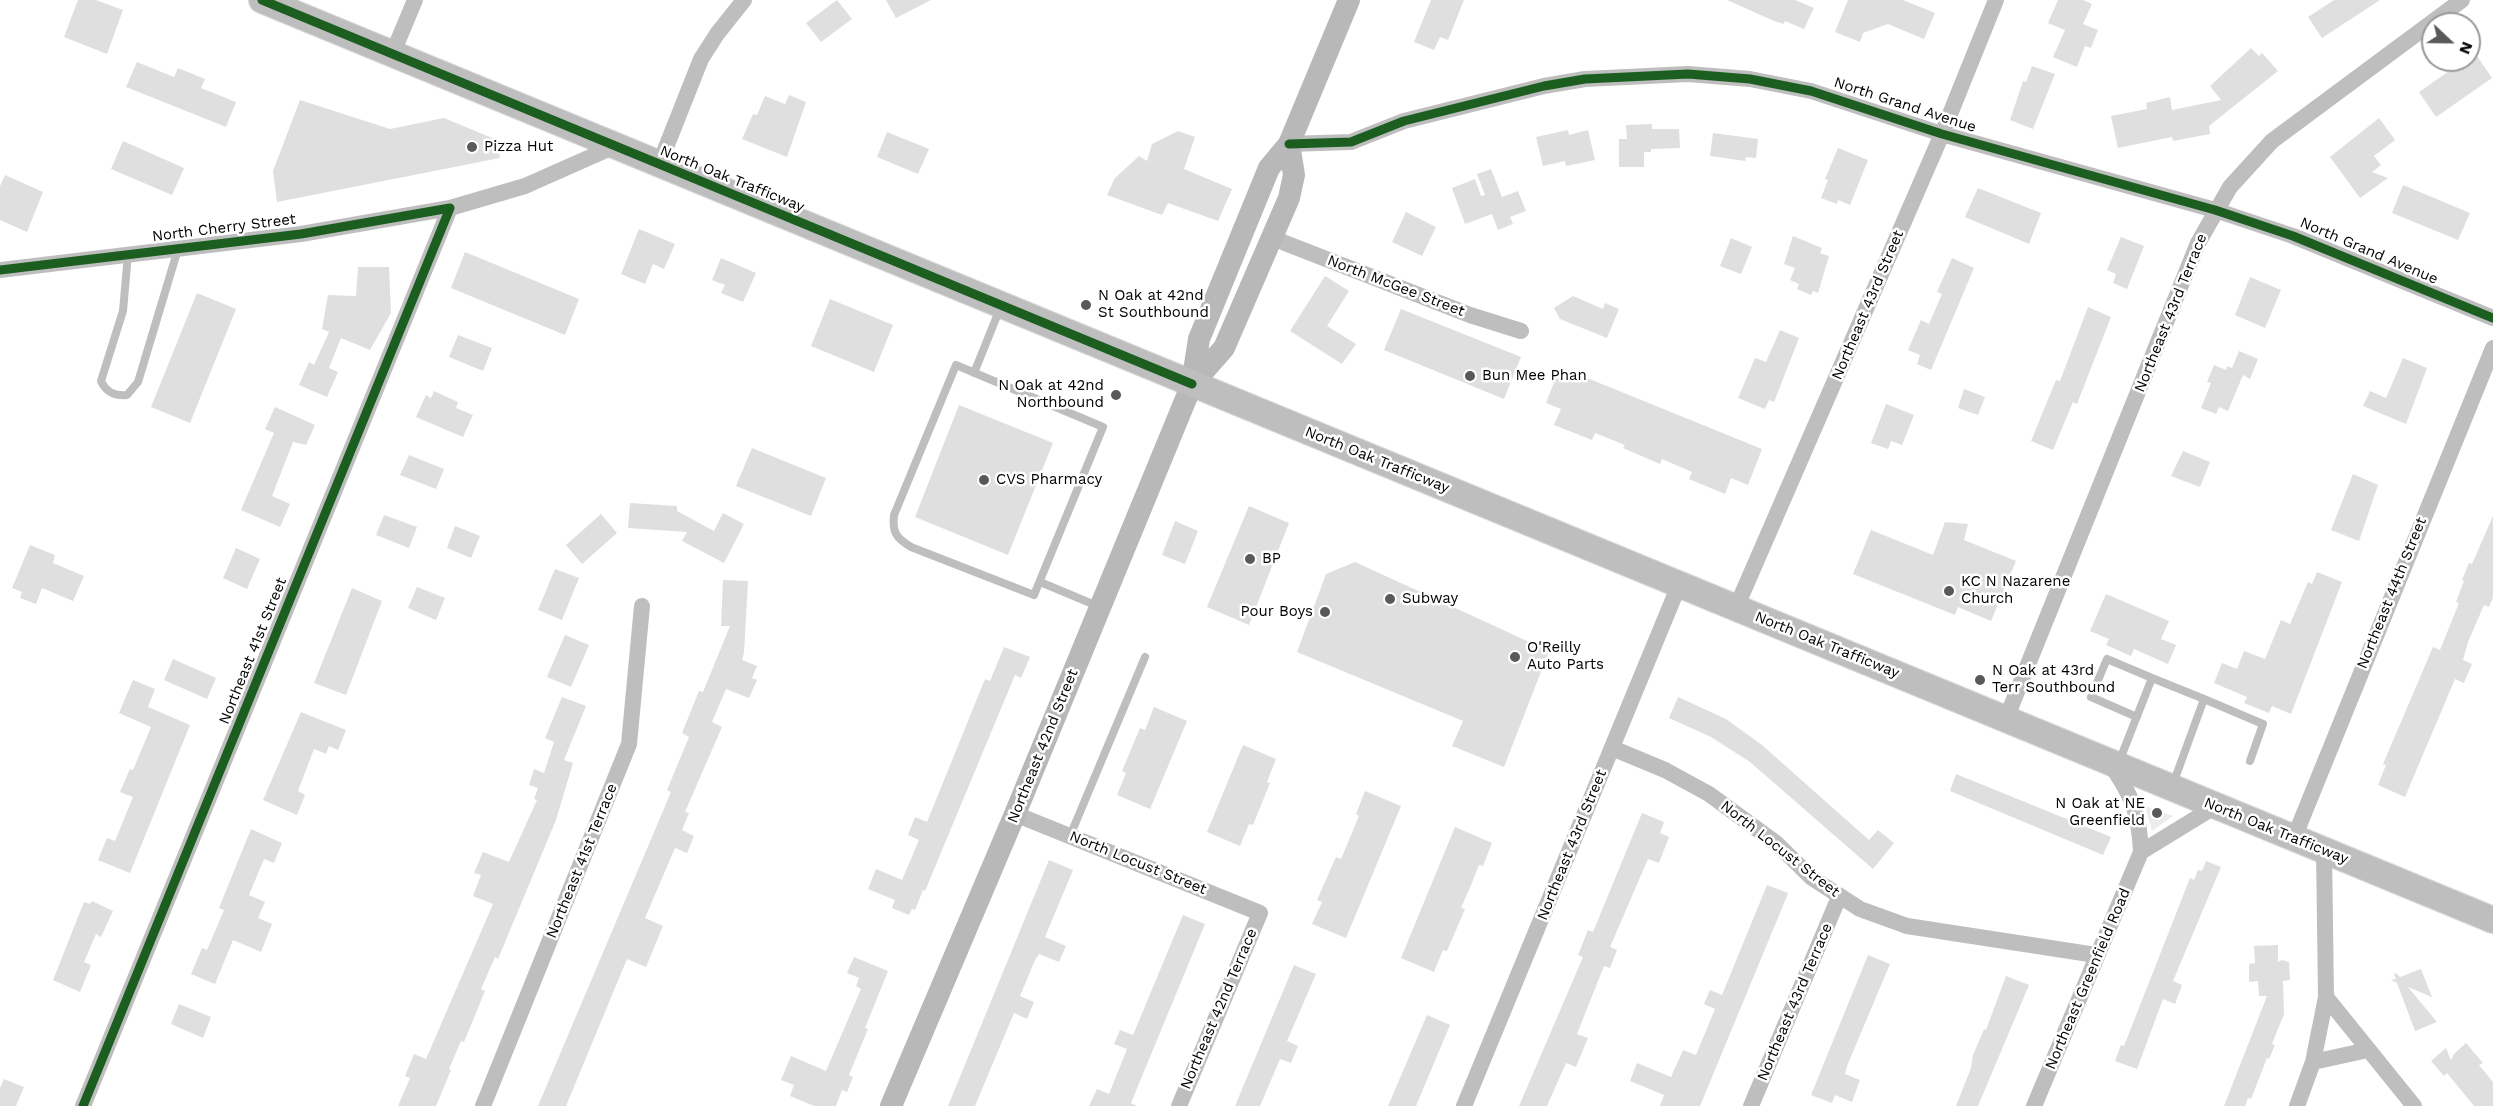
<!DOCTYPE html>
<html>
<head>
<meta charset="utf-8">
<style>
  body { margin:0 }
  #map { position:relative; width:2493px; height:1106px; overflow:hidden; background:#fff; font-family:"Work Sans",sans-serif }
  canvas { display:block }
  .north { position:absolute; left:2421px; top:12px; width:60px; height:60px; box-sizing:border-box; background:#fff; border:2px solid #999; border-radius:50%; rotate:112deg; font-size:16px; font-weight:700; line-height:24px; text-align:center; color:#000 }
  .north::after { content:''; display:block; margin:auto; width:21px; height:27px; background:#595959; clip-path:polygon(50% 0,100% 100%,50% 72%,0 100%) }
</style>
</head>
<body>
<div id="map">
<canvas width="2493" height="1106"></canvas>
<div class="north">N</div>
</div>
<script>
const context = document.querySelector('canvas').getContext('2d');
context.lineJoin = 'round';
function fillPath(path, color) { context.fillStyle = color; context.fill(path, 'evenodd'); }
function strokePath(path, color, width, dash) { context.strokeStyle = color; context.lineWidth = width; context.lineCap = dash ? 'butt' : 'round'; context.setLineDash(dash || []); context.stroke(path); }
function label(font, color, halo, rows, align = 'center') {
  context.font = font + ' "Work Sans",sans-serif'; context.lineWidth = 5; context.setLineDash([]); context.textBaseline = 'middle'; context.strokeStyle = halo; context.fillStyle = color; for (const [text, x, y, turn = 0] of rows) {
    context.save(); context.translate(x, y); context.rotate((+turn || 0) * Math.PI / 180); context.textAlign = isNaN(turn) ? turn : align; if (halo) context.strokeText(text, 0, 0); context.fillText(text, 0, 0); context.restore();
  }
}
fillPath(new Path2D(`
  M2145 806 2173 816 2152 831Z`), '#ececec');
fillPath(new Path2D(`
  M78 0H96L123 10 107 54 64 37Z
  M837 0 852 19 821 42 806 23Z
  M886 0H931L896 18Z
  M1431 0H1464L1448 40 1440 37 1434 50 1414 42Z
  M1727 0H1795L1814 8 1804 29 1785 21 1784 24 1774 21Z
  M1848 0H1903L1935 13 1924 39 1888 24 1863 33 1860 42 1835 32Z
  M2058 0H2083L2092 4 2083 24 2098 30 2091 48 2085 46 2077 67 2053 57 2065 30 2048 23Z
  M2334 0H2380L2322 38 2308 17Z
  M2251 48 2259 56 2262 53 2278 71 2209 126 2210 134 2173 141 2172 137 2118 148 2111 116 2147 109 2146 103 2170 97 2172 110 2221 100 2210 86Z
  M2475 53 2492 78 2436 117 2419 92 2465 60H2469Z
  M137 62 174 77 178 68 205 79 201 88 236 102 226 127 126 87Z
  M2032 66 2055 74 2033 129 2010 120 2023 81 2026 82Z
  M789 95 806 102 787 157 742 139 753 114 757 115 765 96 785 104Z
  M300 100 390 129 444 118 497 140 500 158 277 202 273 171Z
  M2379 118 2395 140 2374 156 2381 165 2372 172 2388 178 2360 198 2330 157Z
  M1652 124V129H1679L1680 148 1651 149V152H1644V167H1619V139H1627L1626 125Z
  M1568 130 1569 135 1588 130 1595 160 1566 166 1565 161 1543 166 1536 137Z
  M1178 131 1195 137 1184 169 1232 189 1218 221 1168 203 1162 215 1107 195 1115 178 1139 156 1147 161 1152 144Z
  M887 132 929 149 918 174 877 157Z
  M1713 133 1758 139 1756 158 1746 157 1745 161 1710 156Z
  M123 141 184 168 172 195 111 169Z
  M1838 148 1868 160 1850 205 1838 200 1837 204 1821 198 1828 180 1825 179Z
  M1491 169 1502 197 1518 191 1526 211 1510 217 1513 224 1498 230 1492 214 1465 224 1452 188 1475 179 1481 196 1485 195 1477 174Z
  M5 175 43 192 27 232 0 220V186Z
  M2403 185 2470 213 2458 240 2392 213Z
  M1978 188 2041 213 2029 244 1965 217Z
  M1406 212 1436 227 1422 256 1392 242Z
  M639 229 675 244 664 269 653 264 645 284 621 274Z
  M1793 236 1822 248 1820 253 1829 256 1818 293 1813 291 1811 295 1797 289 1799 284 1790 280 1795 268 1784 264Z
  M2121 237 2144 246 2127 289 2113 283 2116 274 2107 270Z
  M1731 238 1752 247 1741 274 1720 266Z
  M465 252 579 299 565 335 451 288Z
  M721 258 756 273 743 302 721 293 725 285 712 280Z
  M1952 258 1974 268 1931 370 1917 364 1920 355 1908 350 1921 320 1929 324 1942 294 1937 292Z
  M358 267H389L391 313 370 350 341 338 329 368 338 372 327 397 299 385 309 362 314 365 329 332 322 329 328 295 356 296Z
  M1325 276 1349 291 1327 326 1356 344 1342 364 1290 331Z
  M2250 277 2281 290 2265 328 2235 315Z
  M197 293 236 309 190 423 151 407Z
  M1573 296 1603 309 1605 303 1619 309 1607 338 1560 319 1554 308Z
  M830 299 893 325 874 372 811 346Z
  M2088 307 2111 317 2077 404 2073 402 2053 450 2031 441 2056 380 2060 381Z
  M1401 309 1521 357 1504 399 1384 350Z
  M1780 330 1799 338 1774 402 1769 400 1765 409 1738 398 1755 358 1766 362Z
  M458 335 492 348 483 371 449 357Z
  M2239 351 2258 359 2250 379 2243 375 2228 411 2219 407 2216 414 2201 408 2211 383 2207 382 2214 365 2226 370 2227 366 2232 368Z
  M2403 358 2427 368 2406 424 2363 406 2370 391 2386 398Z
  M1560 367 1762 449 1748 485 1731 478 1725 494 1689 479 1692 472 1662 459 1660 464 1623 448 1625 445 1595 433 1592 440 1554 425 1561 409 1546 403Z
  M1964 389 1985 397 1978 415 1958 408Z
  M434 391 458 402 456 408 473 415 463 437 416 417 426 395 431 398Z
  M1886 404 1914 415 1902 445 1891 441 1888 449 1871 443Z
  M959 405 1053 443 1008 555 915 517Z
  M275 407 315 425 306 445 293 442 272 496 290 504 280 527 241 510 274 433 265 429Z
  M752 448 826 478 811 516 736 486Z
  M2183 451 2210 462 2200 487 2171 476Z
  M409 455 444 469 436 489 400 475Z
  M2353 474 2378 485 2359 541 2331 530Z
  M630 503 677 506V511L714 531 723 513 744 524 724 563 682 541 687 532 628 528Z
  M1249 506 1289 523 1249 625 1207 607Z
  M601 514 617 533 582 564 566 545Z
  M384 515 417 527 409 548 376 535Z
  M2493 516V598L2489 607 2484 605 2468 642 2463 660 2472 664 2464 683 2455 679 2405 797 2378 785 2386 765 2383 764 2433 647 2440 650 2459 603 2456 602 2464 581 2462 580 2469 563 2472 564Z
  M1175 521 1198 531 1185 564 1162 555Z
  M1945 522 1968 524 1964 540 2016 561 1991 621 1958 607 1955 615 1853 574 1871 530 1933 555Z
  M455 526 480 536 471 558 447 548Z
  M30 545 55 555 53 563 84 576 73 601 42 588 36 604 20 598 22 592 12 588Z
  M236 548 260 559 247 589 223 578Z
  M1355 562 1549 651 1504 767 1452 746 1463 721 1297 652 1326 574Z
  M555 569 579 578 562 620 538 610Z
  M2317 572 2342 582 2291 714 2272 706 2269 713 2244 703 2247 697 2214 683 2222 663 2237 669 2244 651 2265 659 2281 620 2290 624 2308 582 2312 584Z
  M723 580 748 581 744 653 742 660 757 666 752 678 757 680 749 698 726 689 712 722 722 727 685 812 689 813 682 830 694 836 687 853 675 848 645 918 663 926 646 967 627 959 566 1106H538L671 792 667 790 689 737 682 733 699 691 703 692 730 626H721Z
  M417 587 445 598 436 620 408 608Z
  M352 588 382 601 346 695 314 683Z
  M2106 594 2169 621 2161 639 2176 645 2168 664 2134 649 2131 656 2106 645 2109 639 2090 631Z
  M565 635 589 645 571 687 547 677Z
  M1004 647 1030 657 1021 678 1015 675 925 891 923 890 915 910 912 909 909 915 892 908 895 900 868 889 876 869 902 880 919 840 908 835 915 817 927 822 985 679 990 681Z
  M173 659 216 678 207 699 164 680Z
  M133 680 155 689 148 707 190 725 130 873 98 860 107 838 115 841 133 797 120 792 130 769 133 770 151 727 119 713Z
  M562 697 586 706 564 760 573 763 556 820 498 959 495 957 481 989 485 991 464 1042 461 1041 449 1069 451 1070 436 1106H398L410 1078 405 1076 414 1054 426 1059 493 904 473 896 481 875 474 873 483 852 509 862 537 800 534 799 538 788 529 785 534 769 544 773 554 742 545 738Z
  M1678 697 1726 719 1762 745 1869 840 1878 830 1894 843 1873 869 1750 762 1711 737 1669 718Z
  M1154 707 1187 721 1150 809 1117 795 1126 773 1122 771 1140 728 1145 730Z
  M301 712 346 730 338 750 329 746 326 754 314 749 298 791 305 795 297 815 263 800Z
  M1243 745 1276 759 1267 782 1270 783 1253 825 1249 824 1240 846 1207 832Z
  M1956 774 2111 837 2103 855 1950 791Z
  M1365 791 1401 806 1346 938 1312 924 1322 902 1317 900 1336 857 1341 859 1359 816 1356 814Z
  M1642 813 1664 822 1660 833 1669 837 1659 863 1648 859 1610 947 1617 950 1610 968 1604 966 1577 1034 1588 1038 1576 1067 1566 1063 1547 1106H1519L1583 957 1578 955 1588 930 1593 932Z
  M1455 827 1492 843 1483 866 1479 865 1471 885 1461 908 1465 909 1447 951 1443 950 1434 972 1401 958Z
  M251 829 282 843 274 863 264 859 249 895 265 902 258 918 272 924 261 952 233 940 215 984 191 974 202 948 207 950 224 910 219 908Z
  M1049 860 1073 870 1045 937 1066 946 1059 962 1039 954 1035 960 1020 996 1034 1002 1027 1019 1014 1013 975 1106H948Z
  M2206 861 2221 867 2173 981 2182 985 2175 1004 2163 999 2137 1069 2115 1061 2121 1045 2124 1046 2190 878 2194 880 2198 870 2202 871Z
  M1767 885 1788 893 1787 896 1700 1106H1660L1664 1095 1630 1081 1637 1063 1671 1077 1683 1050 1696 1055 1715 1009 1704 1004 1710 990 1722 995Z
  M92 901 113 911 101 937 96 934 84 962 91 965 80 992 53 980 84 902 90 904Z
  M1183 915 1205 924 1131 1103 1137 1106H1089L1097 1089 1109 1094 1127 1049 1114 1044 1120 1030 1133 1035Z
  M2278 945V962L2282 960 2289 962 2290 980 2283 981 2284 1014 2272 1044 2275 1045 2269 1059 2267 1058 2251 1099 2248 1098 2245 1106H2224L2267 996H2259L2258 981 2249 982V964L2255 963 2254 946Z
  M1868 955 1890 964 1847 1066 1845 1074 1860 1080 1852 1102 1835 1095 1832 1103 1811 1095Z
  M854 957 888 971 865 1028 868 1029 849 1075 853 1077 847 1092 842 1090 836 1106H814L790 1096 794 1085 781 1080 791 1056 826 1071 861 989 856 986 859 978 847 973Z
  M1294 965 1316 974 1287 1041 1298 1046 1291 1063 1280 1059 1260 1106H1235Z
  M2421 969 2432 997 2408 987 2437 1022 2415 1031 2397 983 2391 980 2396 979 2394 974 2396 973 2400 977Z
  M2006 976 2029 985 1978 1106H1956L1971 1068 1973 1055 1984 1029 1986 1030Z
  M179 1004 211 1017 203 1038 171 1024Z
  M1427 1015 1450 1025 1416 1106H1388Z
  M2466 1043 2483 1063 2479 1065 2493 1082V1106H2474L2447 1073 2444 1076 2431 1061 2446 1048 2451 1060 2454 1054Z
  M4 1079 24 1087 16 1106H0V1088Z`), '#dfdfdf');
const primary = new Path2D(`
  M262 0 2493 920`);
strokePath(primary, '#dbdbdb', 28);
strokePath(new Path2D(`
  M128 254 123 311 101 381C106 392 114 396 127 395L138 382 178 249
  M956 365 1103 427 1034 595 911 547C896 538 892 532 894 515Z
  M974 373 1001 306
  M1040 582 1100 607
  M2137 717 2091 697 2107 659 2152 678
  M2119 762 2152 678 2204 699
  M2173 784 2204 699 2263 724 2250 761
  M1070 836 1145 657`), '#bebebe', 8);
strokePath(new Path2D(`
  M392 55 415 0
  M1289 144 1351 142 1404 121 1544 86 1585 79 1688 74 1750 79 1811 91 1942 134 2215 210 2293 236 2493 318
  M659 165 701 59 717 34 744 0
  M1272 236 1285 243 1470 315 1521 331
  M0 270 301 234 450 208 525 186 613 147
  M1736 608 1942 134 1996 0
  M2006 719 2198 243 2230 187 2272 141 2462 0
  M1612 748 1665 770 1709 794 1776 843 1812 878 1860 909 1907 926 2096 955
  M1015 814 1260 913 1179 1106
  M2294 838 2493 348
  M2141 852 2216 806
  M2326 997 2414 1106
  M2313 1062 2368 1050
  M83 1106 450 208
  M483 1106 629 744 642 606
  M1464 1106 1679 585
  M1751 1106 1839 897
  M2034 1106 2141 852C2139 811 2132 796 2109 762
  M2297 1106 2313 1062 2326 997 2324 850`), '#bebebe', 16);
strokePath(new Path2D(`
  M1193 383 1224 348 1289 198 1294 175 1289 144
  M891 1106 1015 814 1192 384 1199 339 1269 168 1289 144 1349 0`), '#b8b8b8', 22);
strokePath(primary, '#bebebe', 26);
strokePath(new Path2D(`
  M262 0 1192 384
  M1289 144 1351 142 1404 121 1544 86 1585 79 1688 74 1750 79 1811 91 1942 134 2215 210 2293 236 2493 318
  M0 270 301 234 450 208
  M83 1106 450 208`), '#1b5e20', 9);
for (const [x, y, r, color] of [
  [472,147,6,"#595959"],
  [1086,305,6,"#595959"],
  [1470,376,6,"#595959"],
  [1116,395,6,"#595959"],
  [984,480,6,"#595959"],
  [1250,559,6,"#595959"],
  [1949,591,6,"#595959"],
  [1390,599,6,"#595959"],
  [1325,612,6,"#595959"],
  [1515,657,6,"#595959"],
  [1980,680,6,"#595959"],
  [2157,813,6,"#595959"]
]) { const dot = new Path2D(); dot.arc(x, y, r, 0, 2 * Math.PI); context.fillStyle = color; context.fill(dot); strokePath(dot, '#fff', 2); }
label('15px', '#000', '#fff', [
  ["North Grand Avenue",1905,105,18],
  ["North Oak Trafficway",732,179,22],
  ["North Cherry Street",224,228,-7],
  ["North Grand Avenue",2369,251,23],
  ["North McGee Street",1396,286,21],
  ["Northeast 43rd Street",1868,305,-67],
  ["Northeast 43rd Terrace",2171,313,-68],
  ["North Oak Trafficway",1377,460,22],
  ["Northeast 44th Street",2392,593,-68],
  ["North Oak Trafficway",1827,645,22],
  ["Northeast 41st Street",253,651,-68],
  ["Northeast 42nd Street",1043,746,-68],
  ["North Oak Trafficway",2276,831,22],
  ["Northeast 43rd Street",1572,845,-68],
  ["North Locust Street",1780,849,38],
  ["Northeast 41st Terrace",582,861,-68],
  ["North Locust Street",1138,863,22],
  ["Northeast Greenfield Road",2088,979,-67],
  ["Northeast 43rd Terrace",1795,1002,-67],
  ["Northeast 42nd Terrace",1219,1009,-67]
]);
label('15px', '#000', '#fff', [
  ["Pizza Hut",484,147],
  ["N Oak at 42nd",1098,296],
  ["St Southbound",1098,313],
  ["Bun Mee Phan",1482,376],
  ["N Oak at 42nd",1104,386,"right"],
  ["Northbound",1104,403,"right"],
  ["CVS Pharmacy",996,480],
  ["BP",1262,559],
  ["KC N Nazarene",1961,582],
  ["Church",1961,599],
  ["Subway",1402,599],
  ["Pour Boys",1313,612,"right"],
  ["O'Reilly",1527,648],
  ["Auto Parts",1527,665],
  ["N Oak at 43rd",1992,671],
  ["Terr Southbound",1992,688],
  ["N Oak at NE",2145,804,"right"],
  ["Greenfield",2145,821,"right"]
], 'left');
</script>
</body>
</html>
